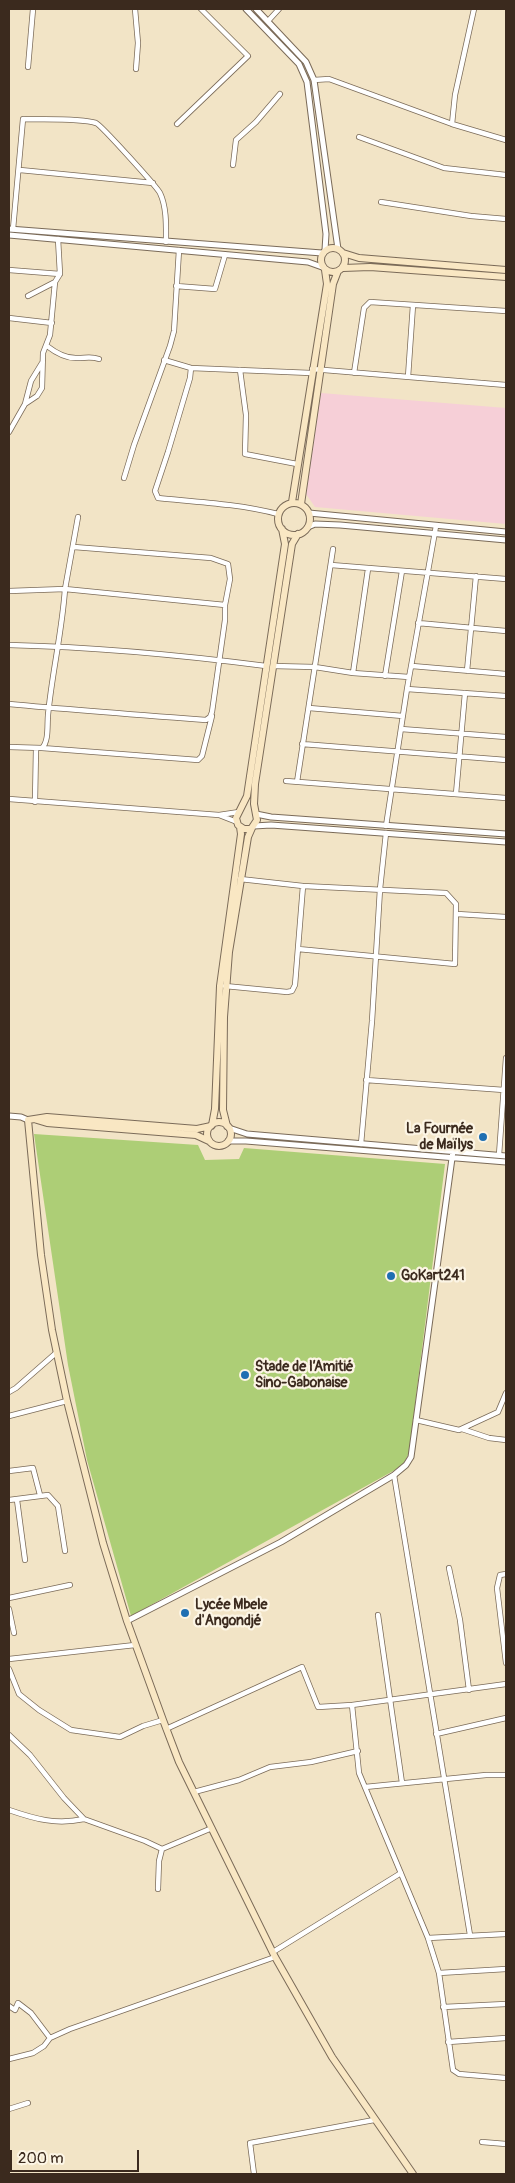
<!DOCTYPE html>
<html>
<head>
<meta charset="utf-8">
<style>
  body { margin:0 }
  #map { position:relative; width:515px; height:2183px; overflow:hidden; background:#f2e4c6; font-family:Pangolin,sans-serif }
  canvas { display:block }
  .frame { position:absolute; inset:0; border:10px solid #3b2a1e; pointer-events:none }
  .scale { position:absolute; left:10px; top:2150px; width:129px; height:22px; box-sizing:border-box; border:2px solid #3b2a1e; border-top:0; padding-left:6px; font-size:15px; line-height:18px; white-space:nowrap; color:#3b2a1e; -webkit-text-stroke:4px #fcf5e5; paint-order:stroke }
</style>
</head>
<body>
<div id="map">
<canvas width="515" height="2183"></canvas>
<div class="frame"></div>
<div class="scale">200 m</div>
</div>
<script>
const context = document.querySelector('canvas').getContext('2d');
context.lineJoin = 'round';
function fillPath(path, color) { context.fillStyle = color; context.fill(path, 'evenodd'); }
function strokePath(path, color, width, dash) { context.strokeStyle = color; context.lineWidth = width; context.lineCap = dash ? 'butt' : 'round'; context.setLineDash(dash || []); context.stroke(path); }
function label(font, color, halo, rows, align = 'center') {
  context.font = font + ' Pangolin,sans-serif'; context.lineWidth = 4.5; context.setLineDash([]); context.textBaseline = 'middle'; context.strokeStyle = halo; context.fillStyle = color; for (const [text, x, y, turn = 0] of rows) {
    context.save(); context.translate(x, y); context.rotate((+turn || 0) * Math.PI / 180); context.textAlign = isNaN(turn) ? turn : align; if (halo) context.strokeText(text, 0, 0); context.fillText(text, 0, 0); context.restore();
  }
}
fillPath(new Path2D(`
  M321 393 506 408V524L315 507 306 494Z`), '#f6cfd7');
fillPath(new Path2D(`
  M34 1134 198 1145 205 1160 239 1159 244 1148 445 1164 409 1453 404 1463 395 1470 131 1616 87 1460 68 1365Z`), '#adce76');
const minor = new Path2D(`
  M135 9 138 43 136 69
  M268 21 279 9
  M28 67 33 9
  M314 80 329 79 452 124 506 140
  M177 124 248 56 201 9
  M452 124 455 95 474 9
  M359 137 444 168 506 175
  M233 165 236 140 256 122 280 94
  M20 170 153 183
  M381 202 471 216 506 219
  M13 229 23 119C42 120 79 118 96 123 101 125 157 187 160 193 167 208 166 227 166 242
  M9 270 60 274
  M176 286 215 289 225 255
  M28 296 55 282
  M9 318 52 323
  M47 346C56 353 66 359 78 358 86 358 91 356 99 359
  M164 360 191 368 311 373
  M191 368 190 378 168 452 155 491 158 498C199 502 239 504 278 514
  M312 369 506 385
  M240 370 246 415 245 454 297 464
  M354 373 364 308 370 302 506 311
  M408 377 413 305
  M25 404 31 381 42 363
  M9 432 25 404 37 396 42 388 43 353 50 335 55 282 60 274 58 239
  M124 478 134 445 170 346 174 331 179 250
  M74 547 211 558 228 564 230 579 225 605
  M331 565 506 579
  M368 569 353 673 409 677
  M9 591 65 589 78 517
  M418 623 506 631
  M9 645C95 647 181 655 266 666
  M273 666 315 667 353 673
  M412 666 506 674
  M467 671 476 576
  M385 676 402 571
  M407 689 506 696
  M9 704C74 710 140 715 206 720L210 717 212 712 225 620V605L65 589C62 632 52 673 48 715 47 726 49 741 42 748L9 747
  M309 708 403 716
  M401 729 506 737
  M302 744 506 760
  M42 748 198 760 202 756 212 716
  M286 781 506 798
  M297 782 333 549
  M456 794 465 693
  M9 799 219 815
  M35 802 36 748
  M237 822 219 815 239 812
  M386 826 407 689 436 526
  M240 879 303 886 446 893 456 904 455 964 298 949
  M457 914 506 917
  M225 986 287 992 292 991 295 985 303 886
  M366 1080 504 1090
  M361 1144 372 1021 380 889 386 833
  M499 1155 506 1058
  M9 1392 16 1388 56 1353
  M9 1416 67 1401
  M416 1420 459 1430 498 1412 506 1393
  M462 1429 489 1438 506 1440
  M9 1471 33 1468 40 1495
  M394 1475 470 1935
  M9 1500 48 1495 58 1506 65 1551
  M17 1500 25 1560
  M449 1568 460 1620 469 1690
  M506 1574 500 1575 497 1588 506 1663
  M9 1598 70 1585
  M9 1609 14 1633
  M378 1615 402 1783
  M9 1659 135 1645
  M9 1669 19 1694 39 1710 71 1730 120 1737 143 1726 163 1720
  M352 1705 359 1773 428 1938 439 1973 453 2070 459 2074 506 2078
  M166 1729 302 1667 318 1707 352 1705 506 1684
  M436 1734 506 1718
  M9 1735 30 1755 64 1798 84 1819 145 1841 162 1849 212 1828
  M365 1787 486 1775H506
  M194 1792 239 1780 270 1767 311 1762 358 1751
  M9 1810C35 1819 56 1825 84 1819
  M158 1889 159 1861 162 1849
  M428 1938 506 1934
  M273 1952 401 1873
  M439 1973 506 1969
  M9 2006 15 2010 18 2003 31 2013 50 2038
  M443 2007 506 2004
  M448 2042 506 2038
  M9 2059 33 2053 44 2046 50 2038 70 2029 275 1957
  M9 2109 28 2103
  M482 2142 506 2144
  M254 2174 250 2143 374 2120`);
const tertiary = new Path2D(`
  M246 9 299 64 307 82 326 234 325 250
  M256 9 306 62 314 80 338 249
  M9 229 322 253
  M9 235 308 262 322 267
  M309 513 506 532
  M308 527 315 524 340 525 506 540
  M256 814 271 817 506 834
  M254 826 271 825 506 842
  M9 1116 21 1117 28 1120
  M229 1128 247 1134 506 1156
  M228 1141H246L506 1162
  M127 1621 281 1542 394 1475 406 1465 411 1457 453 1151`);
const secondary = new Path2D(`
  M321 260a12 12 0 1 1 24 0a12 12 0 1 1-24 0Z
  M343 253 359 258 506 270
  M343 268 370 267 506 277
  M292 502 327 284 325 270
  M278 519a16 16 0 1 1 32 0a16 16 0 1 1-32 0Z
  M301 504 333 284 338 271
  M282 529 285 544 247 796 236 818 238 825 244 829H251L257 820 254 804 255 784 292 544 298 534
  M37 1120 47 1123 196 1135 209 1141
  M207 1134a12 12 0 1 1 24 0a12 12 0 1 1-24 0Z
  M212 1125 215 1109 220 986 241 834 240 827
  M211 1126 197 1129 47 1117 28 1120 41 1255 52 1330 67 1401 103 1543 127 1621 163 1720 179 1762 275 1957 332 2057 413 2174
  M227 1126 223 1110 224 1017 229 952 248 837 252 828`);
strokePath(minor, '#7b6b59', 6);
strokePath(tertiary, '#7b6b59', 7);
strokePath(secondary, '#7b6b59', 8);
strokePath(minor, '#fff', 4.5);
strokePath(tertiary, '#fff', 5);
strokePath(secondary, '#f9e7c3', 6);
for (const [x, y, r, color] of [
  [483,1137,5,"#1f6fb2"],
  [391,1276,5,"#1f6fb2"],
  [245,1375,5,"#1f6fb2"],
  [185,1613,5,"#1f6fb2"]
]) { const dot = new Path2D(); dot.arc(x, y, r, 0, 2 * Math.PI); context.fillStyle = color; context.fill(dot); strokePath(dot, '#fcf5e5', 2); }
label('bold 14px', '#3b2a1e', '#fcf5e5', [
  ["La Fournée",473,1129,"right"],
  ["de Maïlys",473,1145,"right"],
  ["GoKart241",401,1276],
  ["Stade de l’Amitié",255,1367],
  ["Sino-Gabonaise",255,1383],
  ["Lycée Mbele",195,1605],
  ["d'Angondjé",195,1621]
], 'left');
</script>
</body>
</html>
